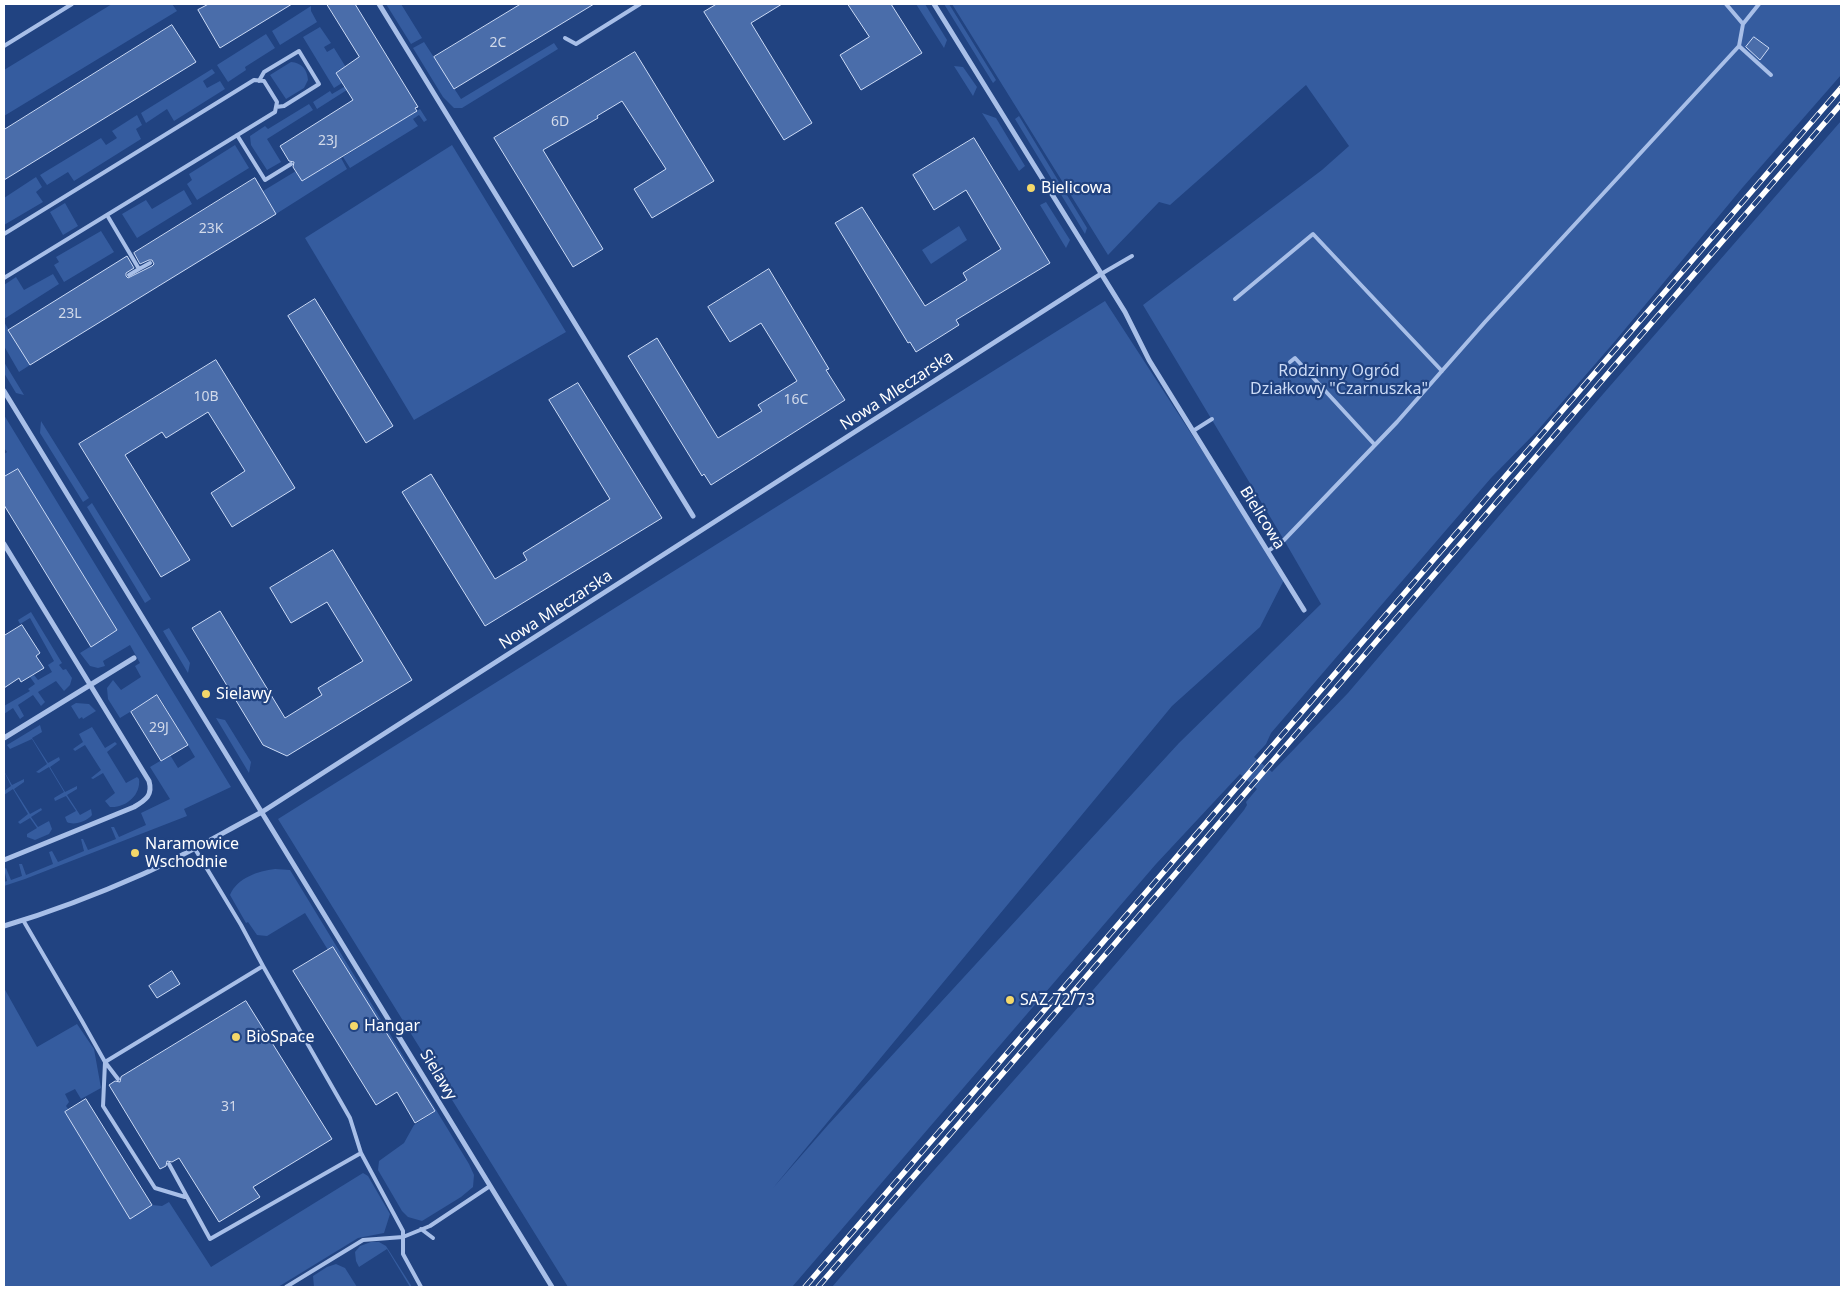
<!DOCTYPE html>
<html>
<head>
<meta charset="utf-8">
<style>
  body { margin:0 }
  #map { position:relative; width:1845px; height:1291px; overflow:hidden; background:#214381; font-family:"Noto Sans",sans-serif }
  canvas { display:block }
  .frame { position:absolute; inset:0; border:5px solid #fff; pointer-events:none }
</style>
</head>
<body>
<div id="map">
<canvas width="1845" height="1291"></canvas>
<div class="frame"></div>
</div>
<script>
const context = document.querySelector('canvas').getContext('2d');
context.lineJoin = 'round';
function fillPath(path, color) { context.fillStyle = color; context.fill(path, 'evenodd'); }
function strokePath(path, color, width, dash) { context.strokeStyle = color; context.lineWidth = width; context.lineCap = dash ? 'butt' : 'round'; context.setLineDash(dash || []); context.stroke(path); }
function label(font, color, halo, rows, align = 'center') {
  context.font = font + ' "Noto Sans",sans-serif'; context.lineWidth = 4.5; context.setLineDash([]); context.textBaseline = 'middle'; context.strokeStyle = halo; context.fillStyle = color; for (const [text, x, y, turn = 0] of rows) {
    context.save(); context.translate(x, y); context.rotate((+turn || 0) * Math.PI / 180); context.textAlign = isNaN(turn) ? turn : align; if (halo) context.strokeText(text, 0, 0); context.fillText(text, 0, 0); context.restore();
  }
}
fillPath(new Path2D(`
  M112 4H172L177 11 4 116V70Z
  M386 4H401L422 38 411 44Z
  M916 4H925L947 40 944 48Z
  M944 4H949L996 80 993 83Z
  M952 4H1841V75L1743 187 1616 340 1538 430 1491 478 1271 733 1266 744 1254 757 1272 772 1348 693 1597 401 1841 121V1287H832C969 1128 1112 975 1244 810L1247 805 1246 802 1257 789 1240 774 1156 864 792 1287H568L278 819 1105 301 1285 578 1260 627 1172 706 773 1188 828 1125 1179 743 1321 604 1284 540 1143 305 1322 170 1349 146 1306 85 1170 205 1159 202 1108 255Z
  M311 6V11L317 22 280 45 272 31Z
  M320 27 331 43 324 47 327 52 334 48 352 77 343 68 336 73 342 83 334 88 303 37Z
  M266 34 275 48 245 67 246 70 228 82 217 65Z
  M424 42 461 99 554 43 558 49 462 108H454L443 97 413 48Z
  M291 62C302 63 307 69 308 80L304 88 286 99 270 75Z
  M954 66 963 67 977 87 973 96Z
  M212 69 215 73 203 81 207 88 220 81 225 89 174 121 167 109 146 123 141 113Z
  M356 80 361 81 317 109 313 102 330 91 332 94Z
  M309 104 313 110 267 139 281 162 267 170 251 145 250 136 265 126 268 129Z
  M420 109 427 120 424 122 419 115 413 119 418 126 350 168 343 157Z
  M982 113 996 118 1025 166 1019 171Z
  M137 115 142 125 136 129 141 139 74 181 68 172 47 185 40 175 101 138 106 145 117 138 112 131Z
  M1019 116 1087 228 1085 234 1015 119Z
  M235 145 249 168 197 200 187 184 192 180 189 174Z
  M452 145 566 332 414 420 305 238Z
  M341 158 347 169 276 214 263 191 296 171 302 181Z
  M36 177 42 187 36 192 43 202 4 225V198Z
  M184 190 192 204 137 238 122 214 146 200 152 209Z
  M1046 202 1070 240 1066 248 1040 205Z
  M65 203 78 226 63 235 50 212Z
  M959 226 967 240 931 264 922 250Z
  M101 231 114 252 64 282 54 265 59 262 56 257Z
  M53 274 59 284 4 319V285L16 277 24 290Z
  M4 322 30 365 19 372 4 346Z
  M4 362 24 395 16 393 4 373Z
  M4 415 231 787 184 809 187 816 25 879 4 886V882L7 881 4 869 6 868 11 880 22 876 19 864H22L26 875 53 864 49 852 52 851 58 862 84 851 81 839H83L88 850 116 839 111 827H114L119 837 146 825 141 813 170 799 150 767 170 755 178 768 195 757 158 695 120 718 108 699 107 688 113 680 121 690 141 677 135 666 140 663 130 645 103 661 105 666 98 668 90 666 80 653 117 630 18 469 4 477V454L7 452 4 448Z
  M41 421 89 498 83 502 40 433Z
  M92 503 151 599 145 603 87 507Z
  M31 612 62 663 59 665 63 670 66 669 72 678 70 685 64 691 56 681 38 692 45 702 41 706 33 695 18 705 24 716 20 719 13 708 4 714V706L30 691 28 689 35 684 30 677 34 675 38 680 52 672 48 665 54 661 30 618 20 624 18 620Z
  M169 628 190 663 188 673 163 631Z
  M76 703 89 704 96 711 83 719 82 717 79 719 71 706Z
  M216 718 225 720 251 762 249 773Z
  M40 725 42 732 32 738 48 763 59 757 60 760 50 767 65 792 77 786V789L67 795 80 815 91 809 92 815C87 821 74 826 67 822L65 817 76 811 66 796 55 801 54 798 64 792 49 767 39 773 36 772 47 764 32 739 10 749 7 745Z
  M92 727 105 748 115 742 117 744 107 752 126 783 137 777 139 779C141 795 126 808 110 807L105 801 115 793 103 773 93 779 91 778 101 770 85 745 75 751 73 749 83 742 79 734Z
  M4 771 12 785 24 779V782L14 789 30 814 41 808 42 810 31 817 38 827 49 821 52 829 49 834 35 840 27 837V834L37 828 30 818 20 824 18 822 28 814 13 789 4 795V791L11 786Z
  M275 869 290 870 469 1164 474 1175 473 1187 461 1197 422 1221 408 1217 402 1211 378 1170 379 1161 404 1143 414 1125 434 1112 332 948 328 950 305 913 267 936 257 935 248 922 246 923 230 895C237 878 258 871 275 869Z
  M4 988 37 1047 77 1024 94 1049 101 1088 81 1099 75 1089 65 1094 69 1102 66 1106 69 1110 65 1112 130 1219 152 1205 162 1206 169 1202 211 1267 363 1173 368 1176 390 1214 384 1233 358 1238 278 1287H4Z
  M371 1242H379L386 1246 412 1287H410L387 1249 359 1267 356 1261 355 1252 360 1246Z
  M336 1264 345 1268 357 1287H314L313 1276 327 1267Z`), '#355c9f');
const building = new Path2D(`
  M209 4H292L220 48 198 10Z
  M327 4H355L418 107 415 108 417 111 302 181 293 167 294 162 289 161 280 146 353 100 336 73 359 57Z
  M521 4H594L454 89 434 57Z
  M717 4H782L751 23 812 123 784 140 704 12Z
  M848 4H891L922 53 861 90 840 55 869 37Z
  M172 25 196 62 4 180V130Z
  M1754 37 1769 48 1760 60 1746 47Z
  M635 52 714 181 652 218 634 189 666 169 622 101 597 116 598 118 543 150 603 249 573 267 494 138Z
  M974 138 1050 263 956 320 959 325 916 352 910 342 908 343 835 223 862 207 925 306 967 280 963 273 1001 249 966 190 934 210 913 175Z
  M255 178 276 214 30 365 8 330 127 256 134 268 126 273V276L128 278 152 266 154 264 152 260H149L140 264 134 253Z
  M769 269 829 369 826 370 845 400 711 485 704 474 702 476 628 356 657 338 718 438 762 411 758 405 797 381 761 323 730 342 708 307Z
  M315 299 393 426 366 443 288 316Z
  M216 360 295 488 232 527 211 493 245 471 208 412 166 438 162 432 125 455 190 560 161 577 79 444Z
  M578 383 662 518 485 626 402 492 431 474 495 579 527 560 523 553 610 499 549 400Z
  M18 469 117 630 91 647 4 505V477Z
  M333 550 412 680 287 756 263 745 192 628 220 611 285 718 322 695 318 688 363 661 327 602 291 623 270 588Z
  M22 625 40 653 36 656 44 668 21 682 19 678 4 688V636Z
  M157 695 188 745 161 761 131 712Z
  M333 947 435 1111 415 1123 397 1092 376 1105 293 971Z
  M172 971 180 984 157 998 149 986Z
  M246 1001 332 1139 253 1187 260 1197 219 1222 179 1158 172 1162 167 1161 166 1166 160 1169 109 1085 115 1081 120 1082 121 1077Z
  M86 1099 152 1205 130 1219 65 1112Z`);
fillPath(building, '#4a6daa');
strokePath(building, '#ccdbf6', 1);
strokePath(new Path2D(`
  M1726 4 1743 24
  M565 38 576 44 640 4
  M4 46 72 4
  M1739 46 1743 24 1759 4
  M259 81 264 72 299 51 319 84 284 106 276 107
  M237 135 265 180 291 164
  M107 215 139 269 150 263
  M4 234 254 80 264 81 277 102 275 112 4 278
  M1101 274 1132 256
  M129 275 139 269
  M1235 299 1313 234 1442 371
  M1290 362 1295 358 1375 445
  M1193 431 1212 419
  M1268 551 1284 540 1397 422 1485 322 1739 46 1771 75
  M23 920 82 1021 105 1062 263 966 241 925 195 849
  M263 966 350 1118 361 1153
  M105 1062 103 1106 155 1188 185 1197
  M105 1062 118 1079
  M169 1164 210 1239 361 1153 403 1231V1254L421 1287
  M421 1229 433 1238
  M286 1287 363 1240 403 1237 430 1226 490 1186`), '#a8bfe8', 4);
strokePath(new Path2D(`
  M379 4 693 516
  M934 4 1125 312 1149 360 1304 610
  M4 391 552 1287
  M4 544 149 781C153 795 146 800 134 807L4 860
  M4 738 134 658
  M4 926C51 912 98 894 143 874 184 856 222 833 262 812L1101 274`), '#a8bfe8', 5);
const rail = new Path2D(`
  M805 1287 1841 88
  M818 1287 1841 104`);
strokePath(rail, '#fff', 5.5);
strokePath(rail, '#214381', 4, [11]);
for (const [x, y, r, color] of [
  [1031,188,5,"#f4d86a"],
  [206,694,5,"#f4d86a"],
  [135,853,5,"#f4d86a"],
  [1010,1000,5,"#f4d86a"],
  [354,1026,5,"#f4d86a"],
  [236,1037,5,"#f4d86a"]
]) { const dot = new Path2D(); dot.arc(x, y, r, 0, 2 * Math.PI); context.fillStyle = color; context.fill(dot); strokePath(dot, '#214381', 2); }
label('14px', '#d2daea', null, [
  ["2C",498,43],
  ["6D",560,122],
  ["23J",328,141],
  ["23K",211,229],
  ["23L",70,314],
  ["10B",206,397],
  ["16C",796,400],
  ["29J",159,728],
  ["31",229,1107]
]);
label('16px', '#fff', '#214381', [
  ["Bielicowa",1041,188],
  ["Sielawy",216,694],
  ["Naramowice",145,844],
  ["Wschodnie",145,862],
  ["SAZ 72/73",1020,1000],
  ["Hangar",364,1026],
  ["BioSpace",246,1037]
], 'left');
label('16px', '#ccdbf6', '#214381', [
  ["Rodzinny Ogród",1339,371],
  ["Działkowy \"Czarnuszka\"",1339,389]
]);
label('16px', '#fff', '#214381', [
  ["Nowa Mleczarska",897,391,-33],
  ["Bielicowa",1262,518,58],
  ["Nowa Mleczarska",556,610,-33],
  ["Sielawy",438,1075,59]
]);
</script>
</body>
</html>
